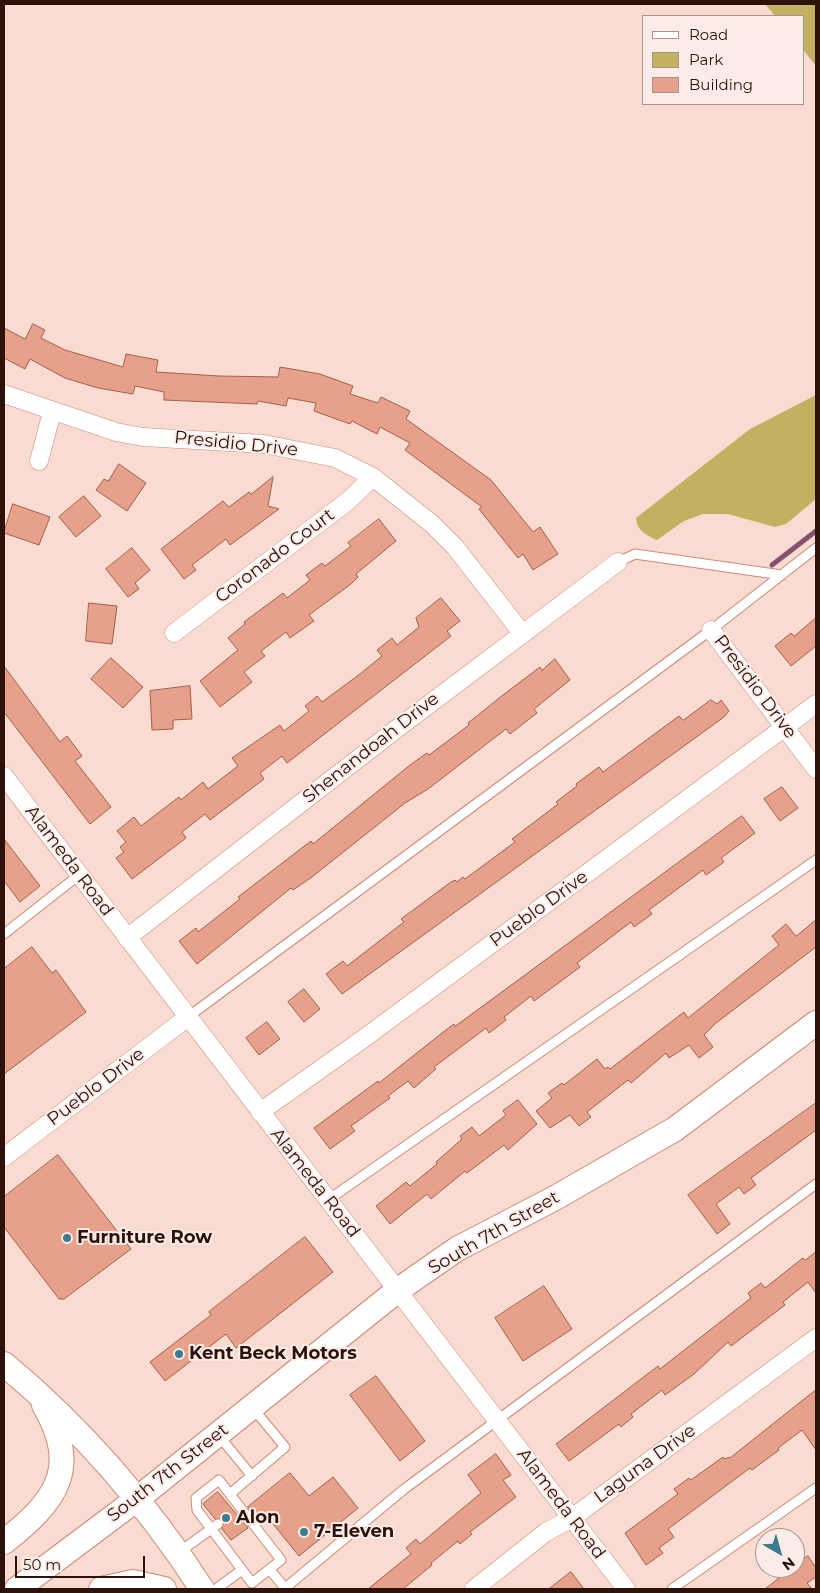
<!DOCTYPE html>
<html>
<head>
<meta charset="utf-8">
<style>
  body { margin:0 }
  #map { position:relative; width:820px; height:1593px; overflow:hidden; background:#f9dbd2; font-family:Montserrat,sans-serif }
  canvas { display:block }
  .frame { position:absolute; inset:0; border:5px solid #2c120a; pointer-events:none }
  .legend { position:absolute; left:642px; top:15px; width:162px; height:90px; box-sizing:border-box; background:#fcece7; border:1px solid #a9958f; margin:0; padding:6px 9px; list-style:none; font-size:15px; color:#2c120a }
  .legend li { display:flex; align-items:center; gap:10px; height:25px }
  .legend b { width:25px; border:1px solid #a9958f }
  .north { position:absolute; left:755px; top:1528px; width:50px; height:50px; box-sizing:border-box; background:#fcece7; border:1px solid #a9958f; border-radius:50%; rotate:142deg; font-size:14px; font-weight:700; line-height:20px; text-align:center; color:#2c120a }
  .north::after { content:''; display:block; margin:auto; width:18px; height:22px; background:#3b7d8f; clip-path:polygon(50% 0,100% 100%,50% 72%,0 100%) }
  .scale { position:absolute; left:15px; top:1556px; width:130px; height:22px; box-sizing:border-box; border:2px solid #2c120a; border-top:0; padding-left:6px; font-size:15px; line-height:18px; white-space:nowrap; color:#2c120a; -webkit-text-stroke:4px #fcece7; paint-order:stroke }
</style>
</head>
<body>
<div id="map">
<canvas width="820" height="1593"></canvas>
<div class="frame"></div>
<ul class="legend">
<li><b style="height:6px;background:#fff"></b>Road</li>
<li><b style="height:14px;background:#c2b160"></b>Park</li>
<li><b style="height:14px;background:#e7a08a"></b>Building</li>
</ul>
<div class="north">N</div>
<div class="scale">50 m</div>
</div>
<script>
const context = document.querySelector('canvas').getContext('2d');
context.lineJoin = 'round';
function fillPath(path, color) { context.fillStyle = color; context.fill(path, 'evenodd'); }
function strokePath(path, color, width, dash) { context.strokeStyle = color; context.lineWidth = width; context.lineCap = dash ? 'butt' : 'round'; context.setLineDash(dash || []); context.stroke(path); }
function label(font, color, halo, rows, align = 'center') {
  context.font = font + ' Montserrat,sans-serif'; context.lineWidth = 4; context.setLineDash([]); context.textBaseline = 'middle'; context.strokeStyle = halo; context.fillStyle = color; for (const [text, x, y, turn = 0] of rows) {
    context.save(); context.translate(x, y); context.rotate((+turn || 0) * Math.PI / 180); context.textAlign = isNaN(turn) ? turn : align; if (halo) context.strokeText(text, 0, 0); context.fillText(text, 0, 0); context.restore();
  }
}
fillPath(new Path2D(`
  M765 4H816V66L804 51V16H775Z
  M816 395V499L786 524 775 527 728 514H703L684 521 657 540C646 535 637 531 636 518L750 429Z`), '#c2b160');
strokePath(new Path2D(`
  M772 565 816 531`), '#885070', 5);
const building = new Path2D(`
  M33 324 45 330 41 338 65 350 123 367 126 354 158 360 156 372 219 376 278 377 280 367 320 374 353 386 350 394 378 403 381 397 410 411 406 419 491 480 533 532 540 527 558 554 533 570 523 554 518 558 479 509 482 507 405 450 410 443 380 427 377 434 352 421 350 424 314 411 316 403 288 398 286 406 258 401 257 404 164 400V392L135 386 133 394 98 388 65 378 30 359 25 369 4 358V328L25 339Z
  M119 464 146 483 127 511 96 490 104 479 108 481Z
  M273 477 268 506 279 509 230 545 226 539 192 565 196 570 184 579 161 549 223 501 229 507 249 492 251 494Z
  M84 496 101 516 76 537 59 517Z
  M13 504 50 517 39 545 4 533Z
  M379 519 396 541 356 574 358 577 351 584 309 615 314 621 290 638 286 632 261 651 265 656 244 672 252 682 220 707 200 681 238 650 228 638 245 624 244 622 283 593 287 598 310 580 306 575 322 563 325 566 351 546 348 543Z
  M132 548 150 570 135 583 139 589 128 597 106 569Z
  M441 598 460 621 447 631 451 636 287 763 282 756 260 773 264 779 210 820 205 814 182 832 186 838 132 879 116 858 124 852 120 847 126 842 117 831 134 817 141 826 175 800 179 797 181 800 203 782 208 789 238 766 232 758 280 725 284 731 309 711 305 706 317 696 322 702 360 674 382 656 377 650 392 638 397 645 419 627 416 618Z
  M89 603 117 606 112 644 86 641Z
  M816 618V646L791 666 775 646 791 633 794 636Z
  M111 658 143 687 123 708 91 679Z
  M555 659 570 680 534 709 537 713 510 734 506 729 428 789 405 803 312 877 293 890 291 888 197 964 179 941 196 928 198 932 240 899 238 897 311 841 313 844 410 765 427 753 429 755 469 725 468 723 503 695 540 667 542 670Z
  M4 666 60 742 67 736 82 756 75 761 111 807 90 824 4 712Z
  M190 686 192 719 173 720V729L152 730 150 691Z
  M711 700 717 704 721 700 729 711 724 717 342 994 326 974 343 961 347 966 404 922 401 919 451 882 455 880 457 882 463 877 465 879 515 842 512 839 558 804 556 802 577 786 576 784 599 767 603 772 679 716 683 720Z
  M782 787 798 808 780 821 764 799Z
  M742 816 755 833 721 858 724 862 706 875 703 870 649 910 652 914 634 927 631 922 577 963 580 967 534 1001 531 996 504 1017 506 1020 489 1033 486 1028 434 1067 436 1069 414 1088 408 1081 388 1096 390 1098 351 1126 355 1131 330 1149 314 1128 378 1081 379 1083 442 1033 454 1024 455 1026Z
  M4 839 40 886 20 902 4 881Z
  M816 920V947L716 1023 704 1035 713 1047 699 1058 689 1045 669 1058 666 1053 631 1083 628 1080 587 1112 591 1117 579 1126 570 1115 550 1128 536 1111 552 1098 548 1093 562 1083 564 1085 597 1059 605 1069 608 1067 610 1069 684 1012 688 1018 779 945 772 936 786 924 796 936Z
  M32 947 52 973 56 970 86 1012 4 1074V969Z
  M304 989 320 1009 304 1022 288 1002Z
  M267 1022 280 1039 259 1055 246 1038Z
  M518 1100 537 1124 508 1150 504 1145 467 1173 465 1171 431 1199 427 1194 390 1224 376 1206 406 1182 410 1186 437 1164 436 1162 462 1139 460 1136 472 1127 479 1136 506 1115 503 1111Z
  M816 1103V1130L751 1178 756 1185 744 1194 739 1187 716 1204 730 1224 717 1234 688 1195Z
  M58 1155 131 1249 64 1299H59L4 1227V1197Z
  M305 1237 333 1272 236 1348 226 1334 165 1381 150 1362 211 1315 209 1312Z
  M816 1252V1293L808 1282 783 1302 785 1305 731 1346 728 1342 694 1374 665 1395 662 1390 631 1414 633 1417 621 1427 619 1424 569 1461 556 1444 658 1366 660 1369 751 1298 748 1293 761 1283 765 1288 803 1258 805 1260Z
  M544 1286 572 1329 523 1361 495 1318Z
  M376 1376 425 1441 400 1461 350 1395Z
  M816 1390V1450L802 1430 778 1448 779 1450 752 1470 750 1468 668 1529 674 1537 659 1548 663 1553 646 1565 625 1533 678 1494 674 1489 689 1478 691 1480 723 1457 724 1459 731 1457Z
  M496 1454 511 1475 503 1480 516 1497 470 1532 472 1534 460 1544 458 1541 431 1563 432 1565 403 1589H368L411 1554 406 1548 416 1539 420 1544 481 1493 468 1475Z
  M290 1473 309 1496 333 1477 358 1508 299 1556 265 1514 258 1520 248 1507Z
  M218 1492 248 1528 231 1540 222 1529 223 1520 215 1519 203 1504Z
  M808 1556 816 1568V1577L807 1583 812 1589H765L779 1578 778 1576 790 1568H795V1565Z
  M571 1572 584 1589H549Z`);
fillPath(building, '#e7a08a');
strokePath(building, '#a1604c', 1);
const service = new Path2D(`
  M618 562 635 554 782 575
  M4 934 79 875
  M188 1017 711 630 816 548
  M328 1200 816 860
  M219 1436 252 1476
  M219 1480 281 1560 252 1583 197 1510 196 1498Z
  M230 1494 285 1447 252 1407
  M178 1553 218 1524
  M270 1570 285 1588
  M216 1589 242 1570
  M284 1589 403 1490 816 1184
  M672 1589 816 1488`);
const minor = new Path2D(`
  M4 394 116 432 143 437 264 444 335 458 373 477 432 524 455 547 522 633
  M39 461 52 412
  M711 630 816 769
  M174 633 348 501 373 477
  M4 776 626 1589
  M127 938 399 727 618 562
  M260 1112 363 1039 816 704
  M4 1157 188 1017
  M474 1589 546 1532 572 1518 816 1338`);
const secondary = new Path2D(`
  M4 1364C81 1428 147 1504 202 1589
  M4 1542C56 1501 81 1469 44 1405
  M17 1589 137 1499 398 1290 457 1249 555 1198 675 1129 816 1023
  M101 1589 133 1582 164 1589`);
strokePath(service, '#ce8973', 11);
strokePath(minor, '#ce8973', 19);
strokePath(secondary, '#ce8973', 26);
strokePath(service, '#fff', 9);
strokePath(minor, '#fff', 18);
strokePath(secondary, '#fff', 24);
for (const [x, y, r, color] of [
  [67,1238,5,"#3b7d8f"],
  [179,1354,5,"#3b7d8f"],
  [226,1518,5,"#3b7d8f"],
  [304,1532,5,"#3b7d8f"]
]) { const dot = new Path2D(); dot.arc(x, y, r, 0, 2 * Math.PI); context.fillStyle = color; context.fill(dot); strokePath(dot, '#fcece7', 2); }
label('18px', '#2c120a', '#fcece7', [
  ["Presidio Drive",236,444,6],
  ["Coronado Court",275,556,-37],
  ["Presidio Drive",755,687,53],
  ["Shenandoah Drive",371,748,-38],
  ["Alameda Road",69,861,53],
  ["Pueblo Drive",539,909,-36],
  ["Pueblo Drive",96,1087,-37],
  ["Alameda Road",315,1183,52],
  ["South 7th Street",494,1233,-30],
  ["Laguna Drive",645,1464,-36],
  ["South 7th Street",168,1473,-38],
  ["Alameda Road",561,1504,53]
]);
label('bold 18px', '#2c120a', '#fcece7', [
  ["Furniture Row",77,1238],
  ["Kent Beck Motors",189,1354],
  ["Alon",236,1518],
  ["7-Eleven",314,1532]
], 'left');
</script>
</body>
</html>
